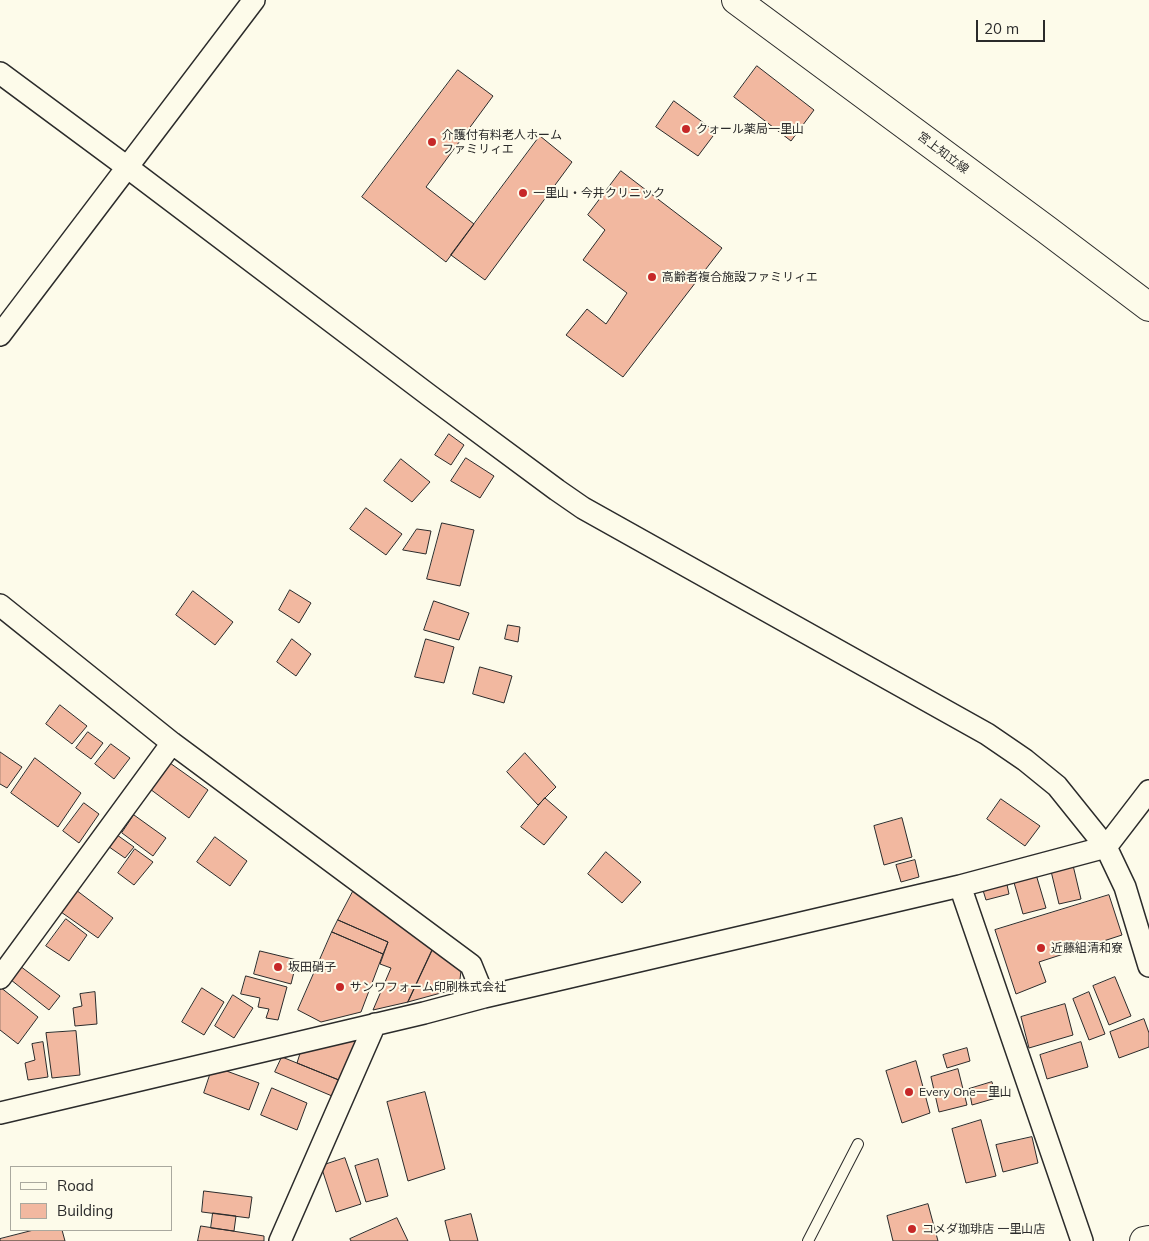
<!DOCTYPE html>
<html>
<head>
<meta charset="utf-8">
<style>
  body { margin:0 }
  #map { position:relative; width:1149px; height:1241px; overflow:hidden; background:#fdfbea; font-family:Mulish,sans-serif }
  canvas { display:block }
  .legend { position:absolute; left:10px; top:1166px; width:162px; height:65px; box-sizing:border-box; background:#fdfbea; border:1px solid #a9a89e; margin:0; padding:6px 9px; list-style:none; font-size:15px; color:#2b2b2b }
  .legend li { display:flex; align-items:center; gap:10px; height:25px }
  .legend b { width:25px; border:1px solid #a9a89e }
  .scale { position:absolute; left:976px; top:20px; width:69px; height:22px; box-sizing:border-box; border:2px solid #2b2b2b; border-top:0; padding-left:6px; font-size:15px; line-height:18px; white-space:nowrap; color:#2b2b2b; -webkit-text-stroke:4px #fdfbea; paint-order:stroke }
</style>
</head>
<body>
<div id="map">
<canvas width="1149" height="1241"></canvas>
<ul class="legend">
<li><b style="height:6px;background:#fdfbea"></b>Road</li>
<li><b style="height:14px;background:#f2b8a0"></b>Building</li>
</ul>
<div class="scale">20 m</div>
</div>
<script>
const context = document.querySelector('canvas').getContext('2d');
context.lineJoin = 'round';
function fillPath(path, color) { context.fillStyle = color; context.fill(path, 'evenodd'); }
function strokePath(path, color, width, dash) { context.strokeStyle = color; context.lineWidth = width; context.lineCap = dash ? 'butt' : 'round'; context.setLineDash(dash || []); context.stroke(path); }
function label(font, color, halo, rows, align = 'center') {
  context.font = font + ' Mulish,"Noto Sans JP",sans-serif'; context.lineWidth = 4; context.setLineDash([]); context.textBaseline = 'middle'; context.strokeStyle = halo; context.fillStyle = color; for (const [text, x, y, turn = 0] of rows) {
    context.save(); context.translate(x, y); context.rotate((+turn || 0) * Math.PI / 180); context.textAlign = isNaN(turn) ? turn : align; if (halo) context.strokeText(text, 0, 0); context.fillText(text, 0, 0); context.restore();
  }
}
const building = new Path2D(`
  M757 66 814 110 791 141 734 97Z
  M458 70 493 96 426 187 474 224 446 262 362 197Z
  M674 101 716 132 698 156 656 127Z
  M540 136 572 162 485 280 451 255Z
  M621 171 722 248 623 377 566 335 587 309 606 324 627 293 583 260 605 230 588 215Z
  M449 434 464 445 451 465 435 455Z
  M466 458 494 476 480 498 451 481Z
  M401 459 430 482 412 502 384 481Z
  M366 508 402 534 386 555 350 529Z
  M442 523 474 530 460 586 427 579Z
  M417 529 431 531 426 554 403 550Z
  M290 590 311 603 299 623 279 610Z
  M193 591 233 622 215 645 176 615Z
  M434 601 469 613 459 640 424 630Z
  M508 625 520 627 518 642 505 639Z
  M292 639 311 654 296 676 277 662Z
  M426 639 454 647 444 683 415 677Z
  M480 667 512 676 504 703 473 694Z
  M60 705 87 726 72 744 46 724Z
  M88 732 103 743 91 759 76 748Z
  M111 744 130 758 114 779 95 764Z
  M0 752 22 767 7 788 0 784Z
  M525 753 556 787 538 805 507 772Z
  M35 758 81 793 58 827 11 793Z
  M170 763 208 790 189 818 150 789Z
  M545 798 567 817 544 845 521 827Z
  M1001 799 1040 826 1025 846 987 819Z
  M84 803 99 814 79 843 63 831Z
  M134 815 166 838 153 856 122 833Z
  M902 818 912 857 884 865 874 826Z
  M110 830 134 847 125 858 102 842Z
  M215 837 247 861 230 886 197 862Z
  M135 849 153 862 134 885 118 873Z
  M606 852 641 882 622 903 588 874Z
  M915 860 919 877 901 882 896 865Z
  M1072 861 1081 899 1059 904 1050 867Z
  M1035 871 1046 908 1023 914 1013 879Z
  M1006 880 1009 894 986 900 982 887Z
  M358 882 436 942 408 1002 373 1010 391 968 380 964 388 942 338 920Z
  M76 890 113 918 98 938 61 912Z
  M1109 895 1122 935 1039 962 1046 982 1016 994 995 930Z
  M66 919 87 935 69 961 46 946Z
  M338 920 388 942 383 954 332 932Z
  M332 932 383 954 361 1012 321 1022 298 1010Z
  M436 942 462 962 459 988 408 1002Z
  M260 951 297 960 291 984 254 974Z
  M16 963 60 996 49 1010 6 976Z
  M246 976 287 987 278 1020 266 1018 269 1009 258 1007 260 998 241 994Z
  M1115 977 1131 1016 1109 1025 1093 986Z
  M0 987 38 1017 18 1044 0 1030Z
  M202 988 224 1002 204 1035 182 1022Z
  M95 992 97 1024 75 1026 73 1008 82 1006 80 994Z
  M1089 992 1105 1034 1089 1040 1073 999Z
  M233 995 253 1008 234 1038 215 1026Z
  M1065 1004 1073 1035 1029 1048 1021 1017Z
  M1144 1019 1149 1033V1047L1119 1058 1110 1032Z
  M76 1031 80 1075 52 1078 46 1033Z
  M368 1032 346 1083 297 1063 302 1047Z
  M43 1042 48 1077 28 1080 25 1063 35 1060 32 1044Z
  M1081 1042 1088 1067 1047 1079 1040 1055Z
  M967 1048 970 1061 947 1068 943 1055Z
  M282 1057 339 1080 332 1096 275 1072Z
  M916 1061 930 1113 902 1123 886 1071Z
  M213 1066 259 1083 249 1110 204 1093Z
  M958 1069 967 1105 939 1112 931 1077Z
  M992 1082 996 1098 972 1105 969 1089Z
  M272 1088 307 1103 297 1130 261 1115Z
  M425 1092 445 1169 408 1181 387 1102Z
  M981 1120 996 1176 966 1183 952 1129Z
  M1032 1137 1038 1163 1003 1172 996 1145Z
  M345 1158 361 1204 336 1212 321 1166Z
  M378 1159 388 1196 366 1202 355 1166Z
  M204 1191 252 1197 249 1218 202 1212Z
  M928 1204 938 1241H893L887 1216Z
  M213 1213 236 1216 234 1231 211 1228Z
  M471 1214 478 1241H450L445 1221Z
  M397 1218 408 1241H351L350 1239Z
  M201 1226 264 1236V1241H198Z
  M34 1230H62L65 1241H0V1239Z`);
fillPath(building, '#f2b8a0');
strokePath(building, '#2b2b2b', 1);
const service = new Path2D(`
  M808 1241 858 1144`);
const minor = new Path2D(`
  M0 73 127 167 430 396 557 490 583 508 987 734 1025 760 1057 786 1106 847 960 886 484 997 424 1013 0 1113
  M0 335 254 0
  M0 605 172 743 471 965 484 997
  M1149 791 1106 847 1125 887 1149 966
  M960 886 1082 1241
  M0 978 172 743
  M280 1241 375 1024`);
const secondary = new Path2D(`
  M736 0 1047 230 1149 307`);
const primary = new Path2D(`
  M1144 1241 1149 1240`);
strokePath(service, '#2b2b2b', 12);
strokePath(minor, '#2b2b2b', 24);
strokePath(secondary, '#2b2b2b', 30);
strokePath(primary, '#2b2b2b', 30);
strokePath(service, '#fdfbea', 10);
strokePath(minor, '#fdfbea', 21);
strokePath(secondary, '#fdfbea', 28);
strokePath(primary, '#fdfbea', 28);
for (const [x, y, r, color] of [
  [686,129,5,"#c62828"],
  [432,142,5,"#c62828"],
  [523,193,5,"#c62828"],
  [652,277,5,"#c62828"],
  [1041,948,5,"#c62828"],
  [278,967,5,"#c62828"],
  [340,987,5,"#c62828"],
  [909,1092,5,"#c62828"],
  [912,1229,5,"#c62828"]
]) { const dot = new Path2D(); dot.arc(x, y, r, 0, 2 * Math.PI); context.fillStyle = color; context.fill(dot); strokePath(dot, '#fdfbea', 2); }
label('12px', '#2b2b2b', '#fdfbea', [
  ["クォール薬局一里山",696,129],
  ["介護付有料老人ホーム",442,135],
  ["ファミリィエ",442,149],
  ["一里山・今井クリニック",533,193],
  ["高齢者複合施設ファミリィエ",662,277],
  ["近藤組清和寮",1051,948],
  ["坂田硝子",288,967],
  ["サンワフォーム印刷株式会社",350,987],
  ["Every One一里山",919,1092],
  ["コメダ珈琲店 一里山店",922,1229]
], 'left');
label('12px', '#2b2b2b', '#fdfbea', [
  ["宮上知立線",943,153,37]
]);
</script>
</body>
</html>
